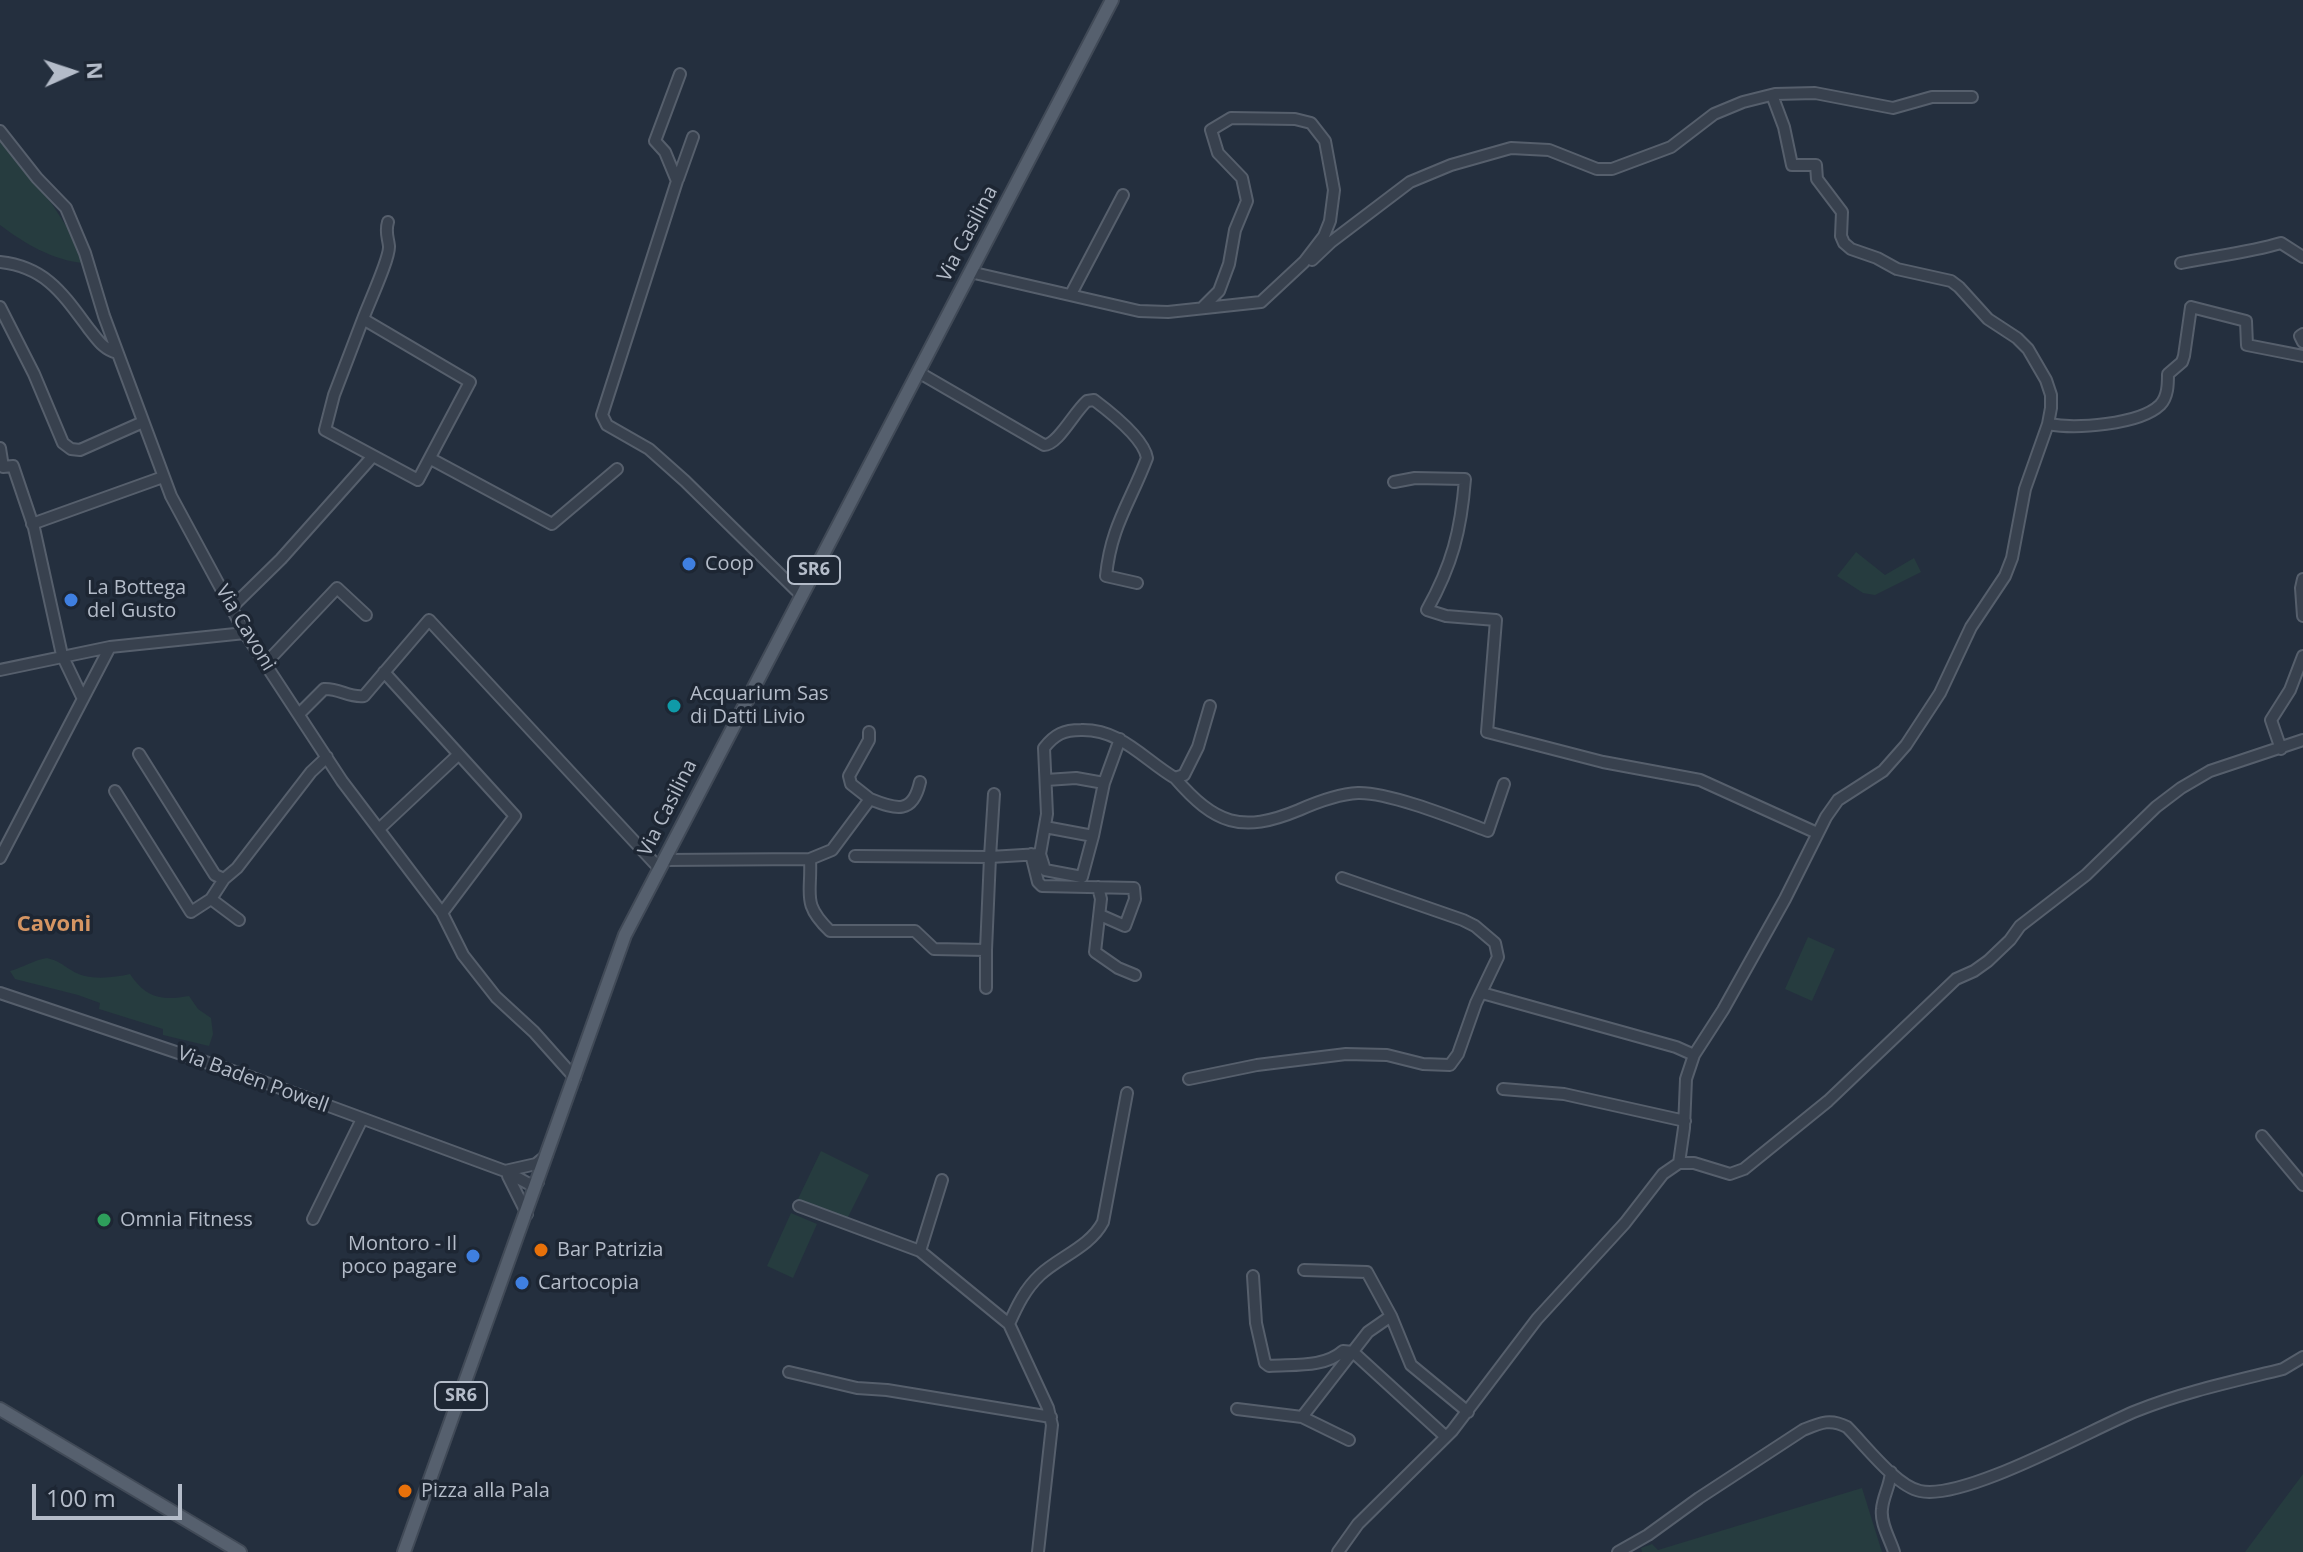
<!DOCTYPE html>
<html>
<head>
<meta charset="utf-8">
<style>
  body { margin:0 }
  #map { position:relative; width:2303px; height:1552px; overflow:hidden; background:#242f3e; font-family:"Open Sans",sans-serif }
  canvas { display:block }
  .north { position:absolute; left:32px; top:32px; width:80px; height:80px; -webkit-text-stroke:6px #1d2633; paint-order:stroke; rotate:87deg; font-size:22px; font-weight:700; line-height:32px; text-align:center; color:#b4bcc9 }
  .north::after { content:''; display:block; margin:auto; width:28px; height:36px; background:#b4bcc9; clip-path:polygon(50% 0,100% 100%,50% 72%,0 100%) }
  .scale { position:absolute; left:32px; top:1484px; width:150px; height:36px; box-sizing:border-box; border:4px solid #b4bcc9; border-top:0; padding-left:10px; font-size:24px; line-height:28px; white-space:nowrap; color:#b4bcc9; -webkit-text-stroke:6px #1d2633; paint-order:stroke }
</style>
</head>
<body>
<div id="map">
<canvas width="2303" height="1552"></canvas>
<div class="north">N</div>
<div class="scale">100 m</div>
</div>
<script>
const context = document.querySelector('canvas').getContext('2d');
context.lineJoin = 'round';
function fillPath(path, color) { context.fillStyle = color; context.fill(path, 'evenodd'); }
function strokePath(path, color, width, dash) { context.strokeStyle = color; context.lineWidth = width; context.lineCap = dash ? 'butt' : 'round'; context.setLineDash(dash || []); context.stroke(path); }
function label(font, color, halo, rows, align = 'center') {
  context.font = font + ' "Open Sans",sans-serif'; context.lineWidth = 7; context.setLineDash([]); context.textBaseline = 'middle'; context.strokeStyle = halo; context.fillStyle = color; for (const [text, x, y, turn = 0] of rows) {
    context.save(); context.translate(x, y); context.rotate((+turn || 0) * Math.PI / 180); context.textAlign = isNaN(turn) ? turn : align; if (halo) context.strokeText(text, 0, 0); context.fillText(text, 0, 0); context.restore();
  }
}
fillPath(new Path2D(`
  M0 141 52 204 68 229 83 263C52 260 24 243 0 225Z
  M1856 552 1885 575 1914 558 1921 572 1875 595 1863 593 1837 576Z
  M1808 937 1835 949 1812 1001 1785 989Z
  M47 958C59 961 61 964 71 970 87 981 112 978 130 974 146 998 162 1001 189 996L198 1009 211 1018 213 1034 209 1046 163 1035V1029L99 1009 100 1003 78 995 15 979 10 971C24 967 34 960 47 958Z
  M821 1151 869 1175 845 1223 798 1199Z
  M791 1213 817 1224 793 1278 767 1266Z
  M2303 1474V1552H2245Z
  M1862 1488 1882 1552H1642L1641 1548 1652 1544 1658 1550Z`), '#263c3f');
const minor = new Path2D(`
  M680 74 655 141 665 152 677 181 602 415 607 425 649 449 685 481 801 595
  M0 131 37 178 66 208 85 253 104 316 171 496 245 633 342 781 442 913 463 955 496 997 534 1032 575 1078
  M678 179 693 137
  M1312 260 1331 242 1410 182 1451 165 1511 148 1549 150 1597 169H1612L1671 147 1714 114 1743 102 1775 94 1815 93 1893 108 1932 97H1972
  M0 262C46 267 63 294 89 329 98 340 103 349 117 353
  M2181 263C2214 256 2247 253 2281 243L2303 257
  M970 272 1139 311 1168 312 1261 302 1304 262 1324 236 1330 221 1334 190 1325 141 1311 123 1295 119 1231 118 1211 130 1218 153 1242 178 1247 201 1235 230 1229 264 1219 291 1202 308
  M1071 294 1123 195
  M0 307 34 374 63 443 71 449 80 450 143 422
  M363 319 470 382 418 480 325 430 334 395Z
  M363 319C368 305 390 258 389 246 388 237 385 232 388 222
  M2303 334 2300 336 2303 342
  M918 372 1044 445C1058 445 1074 412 1087 401L1094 400C1110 412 1144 439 1147 458 1130 503 1111 526 1106 576L1137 583
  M2048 424C2075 429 2139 425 2160 405 2168 397 2168 384 2168 374L2182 362 2184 356 2191 307 2246 321 2247 345 2303 356
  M0 448 3 467 13 466 34 528 62 655 83 699
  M431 459 552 524 617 469
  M1394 482 1415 478 1465 479C1461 531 1452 565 1427 610L1446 616 1496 620 1487 732 1603 762 1700 780 1817 833
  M32 524 163 477
  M2303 579 2301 588 2303 616
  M231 608 281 559 373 456
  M265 664 337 588 366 615
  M0 670 110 647
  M384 672 515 816 442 913
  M299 714 324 689C339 688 349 698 364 696L429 620 659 868
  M869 732V740L849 776 851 784 870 799
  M2281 749 2271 720 2290 690 2303 656
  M139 754 215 875 224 879 237 868 311 772 327 757
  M1175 778C1215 824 1241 834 1299 810 1317 802 1337 794 1358 793 1389 792 1456 819 1488 831L1504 784
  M1046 780 1076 778 1104 783 1120 739
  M115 791 191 912 211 899 224 879
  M1045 827 1093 836 1104 783
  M379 829 458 755
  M1031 854 1038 882 1042 886 1134 888 1135 899 1125 926 1100 915
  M1040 854 1045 870 1082 877 1093 836
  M855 856 990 857 994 794
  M0 858 110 647 245 633
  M810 859 832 850 870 799C897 810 913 814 920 782
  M664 860 810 859C812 895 801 903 830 931H915L934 949 986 950 990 857 1040 854 1047 814 1044 748C1055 734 1064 730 1081 730 1121 729 1143 759 1175 778L1184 775 1198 747 1210 706
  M1098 887 1101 899 1095 952 1118 968 1135 975
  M211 899 239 920
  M986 988V950
  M0 993 253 1078 505 1171 529 1184 538 1182
  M1482 993 1676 1047 1694 1055
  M1189 1079 1257 1065 1346 1054 1387 1055 1423 1064 1450 1065 1458 1054 1476 1003 1498 957 1495 943 1475 926 1463 920 1342 878
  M1503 1089 1564 1094 1685 1121
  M2262 1136 2303 1185
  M1679 1163 1684 1128 1686 1079 1694 1055 1723 1010 1785 899 1826 817 1838 800 1883 771 1906 745 1940 693 1971 627 2005 576 2012 558 2025 489 2048 424 2051 408V395L2046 380 2028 349 2017 338 1988 319 1959 287 1951 281 1897 269 1877 258 1851 249 1844 243 1841 236 1842 212 1817 179 1816 165H1792L1784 127 1772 95
  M505 1171 536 1164 547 1155
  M508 1176 527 1214
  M799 1206 920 1251 942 1180
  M313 1219 362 1119
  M920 1251 1009 1324 1048 1408 1052 1425 1038 1552
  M1304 1270 1367 1272 1391 1316
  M1253 1276 1256 1323 1265 1363 1269 1366C1293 1364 1324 1368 1343 1351L1353 1352 1446 1437
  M1009 1324C1017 1306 1025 1289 1040 1275 1059 1257 1090 1247 1103 1222L1127 1093
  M789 1372 857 1388 887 1390 1051 1417
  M1237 1409 1302 1417 1368 1332 1391 1316 1411 1365 1468 1412
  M1302 1417 1349 1440
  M1891 1472C1890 1486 1883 1496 1882 1509 1880 1523 1890 1539 1894 1552
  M1338 1552 1358 1524 1452 1431 1537 1319 1625 1223 1663 1174 1679 1163H1694L1730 1174 1744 1169 1828 1101 1956 979 1974 971 1988 961 2010 940 2020 926 2086 875 2156 807 2181 788 2210 771 2303 740
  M1618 1552 1648 1535 1699 1498 1803 1430C1820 1423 1830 1418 1847 1427 1865 1445 1896 1486 1920 1491 1964 1501 2090 1430 2136 1411 2183 1392 2235 1381 2283 1369L2303 1357`);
const major = new Path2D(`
  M0 1409 240 1552
  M404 1552 625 935 1112 0`);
strokePath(minor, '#565f6c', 14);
strokePath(major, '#414a57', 16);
strokePath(minor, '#38414e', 10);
strokePath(major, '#56606e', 12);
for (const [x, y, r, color] of [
  [689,564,8,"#3f7fe0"],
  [71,600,8,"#3f7fe0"],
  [674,706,8,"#0f9aa8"],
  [104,1220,8,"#2e9e5b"],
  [541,1250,8,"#e8710a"],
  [473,1256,8,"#3f7fe0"],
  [522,1283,8,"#3f7fe0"],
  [405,1491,8,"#e8710a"]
]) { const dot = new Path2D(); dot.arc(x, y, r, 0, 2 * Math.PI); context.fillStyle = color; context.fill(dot); strokePath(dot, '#1d2633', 3); }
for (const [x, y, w] of [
  [814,570,52],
  [461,1396,52]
]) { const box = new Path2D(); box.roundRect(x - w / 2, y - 14, w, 28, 6); context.fillStyle = '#1d2633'; context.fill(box); strokePath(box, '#b4bcc9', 2); }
label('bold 18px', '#b4bcc9', null, [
  ["SR6",814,570],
  ["SR6",461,1396]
]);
label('20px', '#b4bcc9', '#1d2633', [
  ["Via Casilina",968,234,-62],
  ["Via Cavoni",245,628,59],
  ["Via Casilina",668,808,-63],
  ["Via Baden Powell",253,1080,20]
]);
label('20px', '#b4bcc9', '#1d2633', [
  ["Coop",705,564],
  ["La Bottega",87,588],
  ["del Gusto",87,611],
  ["Acquarium Sas",690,694],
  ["di Datti Livio",690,717],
  ["Omnia Fitness",120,1220],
  ["Montoro - Il",457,1244,"right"],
  ["poco pagare",457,1267,"right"],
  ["Bar Patrizia",557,1250],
  ["Cartocopia",538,1283],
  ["Pizza alla Pala",421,1491]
], 'left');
label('bold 22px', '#d59563', '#1d2633', [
  ["Cavoni",54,925]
]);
</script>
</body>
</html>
